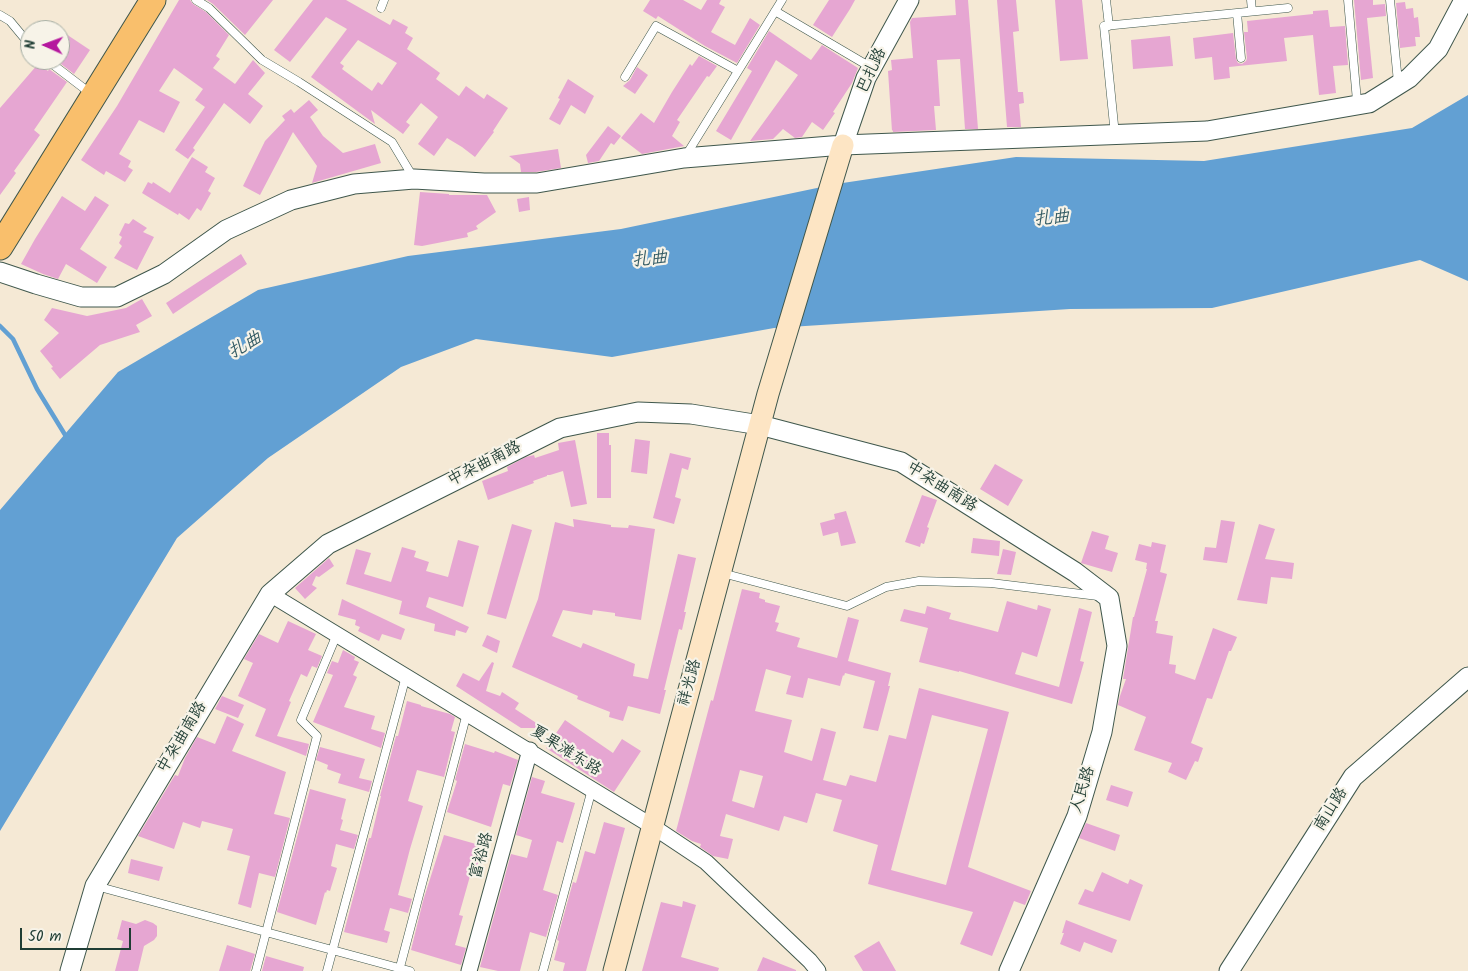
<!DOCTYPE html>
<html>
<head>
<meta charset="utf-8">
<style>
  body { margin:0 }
  #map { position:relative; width:1468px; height:971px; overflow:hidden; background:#f5e9d5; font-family:Kalam,sans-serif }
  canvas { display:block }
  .north { position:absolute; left:20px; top:20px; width:50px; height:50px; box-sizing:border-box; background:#f7f3e8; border:1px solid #a1aaa0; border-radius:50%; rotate:272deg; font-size:14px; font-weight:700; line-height:20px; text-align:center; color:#1f3d34 }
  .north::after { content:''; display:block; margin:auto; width:18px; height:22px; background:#b5179e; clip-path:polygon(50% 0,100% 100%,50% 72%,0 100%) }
  .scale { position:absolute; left:20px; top:928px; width:111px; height:22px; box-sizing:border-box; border:2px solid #1f3d34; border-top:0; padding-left:6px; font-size:15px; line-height:18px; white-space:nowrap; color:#1f3d34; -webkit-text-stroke:4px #f7f3e8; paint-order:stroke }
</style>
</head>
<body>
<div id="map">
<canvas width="1468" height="971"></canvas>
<div class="north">N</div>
<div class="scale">50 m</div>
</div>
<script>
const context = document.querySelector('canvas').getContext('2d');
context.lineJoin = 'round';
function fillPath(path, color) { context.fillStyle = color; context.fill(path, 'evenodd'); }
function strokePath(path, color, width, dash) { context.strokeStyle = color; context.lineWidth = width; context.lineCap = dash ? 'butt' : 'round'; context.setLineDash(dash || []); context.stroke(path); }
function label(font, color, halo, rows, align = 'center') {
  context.font = font + ' Kalam,"LXGW WenKai TC",sans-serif'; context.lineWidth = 4.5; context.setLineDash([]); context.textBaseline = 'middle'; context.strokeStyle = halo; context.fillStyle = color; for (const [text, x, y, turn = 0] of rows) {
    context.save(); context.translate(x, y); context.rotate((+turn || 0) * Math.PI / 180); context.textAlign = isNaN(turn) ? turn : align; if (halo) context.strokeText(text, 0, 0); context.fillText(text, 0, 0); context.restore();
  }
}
fillPath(new Path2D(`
  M1468 95V281L1420 260 1212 308 1070 309 774 328 612 357 476 339 401 367 268 458 177 538 0 831V510L118 372 258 290 408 256 621 229 836 184 1016 157 1204 161 1412 128Z`), '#62a0d3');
strokePath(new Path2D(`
  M0 326 13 339 37 389 67 438`), '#62a0d3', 4.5);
fillPath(new Path2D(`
  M179 0H190L193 4 206 12 229 35 216 56 220 59 213 68 235 84 253 60 265 73 248 94 263 106 250 124 224 103 193 148 195 150 188 159 175 150 205 107 195 100 203 89 174 68 159 91 180 102 164 133 139 120 119 154 131 161 128 167 133 170 125 182 106 171 104 175 81 160 117 106Z
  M207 0H273L245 35 213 4Z
  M313 0H346L390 25 393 19 408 27 405 33 413 38 407 49 440 73 436 79 459 96 466 86 484 99 487 94 508 108 493 131 494 132 475 157 462 147 447 138 434 156 418 144 438 117 421 103 406 122 410 125 403 134 371 110 375 124 311 77 347 29 326 17 290 62 274 50ZM358 40 397 63 382 85 378 82 372 91 342 69 344 66 340 63Z
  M650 0H683L701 10 707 0H721L719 4 725 7 711 32 735 45 750 18 760 25 737 63 705 46 658 16 656 19 643 11Z
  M829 0H855L850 9 832 37 813 25Z
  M955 0H968L978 129H965L960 59 937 60 940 106H934L936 130 893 132V130L892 131 888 71 892 70 891 60 913 58 910 22 912 18 956 15Z
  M997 0H1016L1019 31 1013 32 1018 92H1023L1024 103 1019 104 1021 127H1007Z
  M1055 0H1082L1088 59 1060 61Z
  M1354 0H1373V5L1385 4 1386 16 1367 18 1373 78 1361 80Z
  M1405 2 1406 9 1413 8 1414 18 1418 17 1420 37H1415L1416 46 1400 48 1396 3Z
  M1328 10 1330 27 1345 26 1348 65 1333 66 1336 93 1319 95 1313 35 1284 38 1287 61 1229 67 1230 78 1214 80 1212 57 1195 59 1193 38 1233 33 1236 59 1238 63 1242 64 1246 61 1247 58 1244 32H1248L1247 21 1313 14V11Z
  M60 30 90 50 74 74 56 60H60Z
  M769 31 811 60 822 45 858 68 852 83 833 112 835 113 823 130 812 122 802 137 795 138 783 129 773 139 750 141 798 75 776 60 731 140 716 131 752 71 747 68Z
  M1170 36 1173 66 1133 69 1131 40Z
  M699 56 717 66 709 77 707 76 677 120 680 122 672 136 684 146 642 154 621 138 641 113 654 123 672 92 690 64 692 66Z
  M38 64 48 71 49 69 67 82 34 130 40 135 14 171 16 173 0 195V108Z
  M637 67 648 75 635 94 623 86 630 80Z
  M568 79 594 96 585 114 571 105 560 125 549 119 560 99 558 98Z
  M309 100 318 110 310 117 323 136 343 153 375 144 381 163 312 183 317 166 293 132 260 195 243 186 265 141 285 120 282 116 291 109 294 113Z
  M608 126 621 136 614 145 611 143 599 161 588 163 586 155Z
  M558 149 561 168 536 172H521L520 164 509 156Z
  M192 157 208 167 205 172 215 178 208 191 211 193 201 211 197 208 189 220 179 213 178 215 142 193 148 182 152 184 153 182 170 193Z
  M420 192 449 194V195H487L496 212 476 226 478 229 467 233 468 237 422 246 414 245Z
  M62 196 85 211 95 196 109 205 80 249 107 267 97 283 66 264 58 279 43 274 21 264 35 239Z
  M529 197 530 210 519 212 517 199Z
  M133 219 147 228 143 232 154 237 137 270 114 258 122 246 119 243 122 237 119 235 125 223 129 224Z
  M241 254 247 264 173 314 166 303Z
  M142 299 152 316 136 325 140 332 100 345 60 379 51 368 53 367 40 351 59 333 44 320 52 308 87 316 126 308Z
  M597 433H609V445H611V498H597Z
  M635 439 650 441 647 474 631 472Z
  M575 440 587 504 571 507 563 471 550 475H547V476L533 481 534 483 488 500 482 481 508 471 507 467 526 457 534 455 535 458 559 450 558 443Z
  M670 453 691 458 688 470 682 468 675 497 681 499 674 524 653 518Z
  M995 464 1023 480 1008 506 980 489Z
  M922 495 937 500 927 527 929 528 924 544 921 543 920 547 905 542Z
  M846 511 856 543 841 546 838 532 823 536 820 523 835 519 834 514Z
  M573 519 611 525V527L628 528 629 525 655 529 641 620 615 616V613L593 610 592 615 563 610 552 636 581 648 583 643 635 664 633 676 648 679 678 554 696 558 684 612H686L682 630 679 629 664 690H666L660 714 628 706 623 721 609 717 610 712 577 699 578 696 512 667 538 599 555 522 574 527Z
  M1221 520 1235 522 1227 563 1203 560 1205 547 1216 548Z
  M512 524 532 530 506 619 487 614Z
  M1259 524 1275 529 1265 559 1294 563 1292 579 1271 577 1267 604 1237 600Z
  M1092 531 1109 536 1105 549 1118 553 1112 572 1081 563Z
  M973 538 1000 541 999 556 971 553Z
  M458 540 479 546 463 607 429 597 426 607 469 627 466 633 456 630 455 636 434 631 435 624 399 614 402 601 346 584 356 549 371 553 364 574 391 582 402 547 416 551 414 557 429 562 426 571 448 577Z
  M1152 542 1166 545 1160 572 1167 574 1155 621H1158L1156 633 1173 636 1169 664 1176 665 1175 673 1195 680 1213 628 1237 637 1231 651H1229L1212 699 1207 698 1191 743 1203 748 1198 762 1195 761 1186 780 1168 772 1172 763 1134 750 1146 717 1118 705 1120 696 1126 679H1123L1133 617H1134L1147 569H1146L1147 563 1135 560 1139 544 1151 547Z
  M1003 549 1016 552 1011 575 997 574Z
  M329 558 334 566 319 577 316 576 312 585 317 588 305 599 295 588Z
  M742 589 760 593 759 598 765 600V602L780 606 775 622 779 623 776 631 800 638 797 647 837 658 848 617 859 620 848 661 891 673 888 686H890L878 731 863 728 875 681 845 673 844 676 843 675 840 686 808 678 803 698 786 694 791 676 766 669 755 711 792 720 784 752 812 761 821 728 836 732 823 780 846 786 850 775 876 782 889 735 906 739 919 688 1009 712 968 867 1031 891 1025 905 1014 901 992 956 960 944 973 912 868 884 878 845 833 831 842 800 816 793 807 823 784 816 779 831 726 814 720 836 733 839 728 859 713 856 700 847 701 844 692 841 676 831 711 700 713 701ZM932 715 988 729 946 885 891 870ZM740 770 763 776 754 808 732 801Z
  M342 599 405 629 401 640 382 634 379 641 358 631 360 627 355 625 356 620 338 615Z
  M1007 601 1037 610 1038 605 1051 609 1037 657 1022 652 1015 674 1059 687 1079 608 1092 612 1080 661 1084 662 1072 704 959 671V672L919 662 928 628 900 621 904 609 925 614 927 606 951 613 949 619 998 632Z
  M288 621 316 634 308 650 322 656 317 668 312 666 307 677 301 674 289 701 291 702 277 736 309 744 306 756 255 736 266 709 238 696 253 663 244 659 259 634 278 643Z
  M487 635 500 641 497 653 482 646Z
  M343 650 355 657 354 660 359 662 353 675 357 677 344 707 375 716 371 729 385 733 381 748 313 722 333 675 327 673 332 661 338 663Z
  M492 662 494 663 486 691 500 696 502 692 519 703 515 709 544 728H521L456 686 463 673 479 681Z
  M222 696 244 705 238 718 215 709Z
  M407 701 421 705V706L450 714 455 717 451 731 455 732 444 777 417 770 408 801 423 806 410 849 398 895 412 899 408 913 390 908 384 930 390 932 387 943 344 932 369 838H371L381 796H380L396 736H398Z
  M227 716 244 724 232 751 286 772 274 814 290 818 275 877 259 873 251 908 238 904 250 856 227 850 233 829 202 821 200 828 183 822 174 849 138 836 175 775 178 776 185 758 197 737 215 744Z
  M565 720 613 753 622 739 641 751 614 792 546 748Z
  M465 744 494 753 495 751 518 760 510 786 503 784 491 827 447 812 457 781 455 780Z
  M320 747 365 759 359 778 372 781 369 792 338 783 341 774 327 769 328 765 316 760Z
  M532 777 545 781 541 793 575 803 563 843 557 841 543 890 558 895 546 937 530 932 520 971H498L480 967 511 854 527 858 532 840 516 835Z
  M1111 785 1133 792 1128 807 1106 800Z
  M310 789 346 799 341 819 343 820 340 830 358 835 354 849 336 844 331 866 337 868 330 891 327 890 326 893 325 892 316 925 277 912Z
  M604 822 625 828 586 971H563L565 963 554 960 559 941 557 940 573 882 576 883 585 851 595 854Z
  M1086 823 1120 835 1115 851 1079 838Z
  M444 835 483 846 476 870 472 869 459 915 463 916 455 945 466 948 461 965 411 950 423 901Z
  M131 859 163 867 159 881 128 873Z
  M1102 872 1128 884 1130 879 1143 885 1130 921 1078 904 1085 889 1093 892Z
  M683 901 696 905 681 957 719 968 718 971H642L661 902 682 907Z
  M122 920 136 924 145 920 153 923 157 926V936L154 940 144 946 138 971H115L123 941 117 939Z
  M1066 920 1117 940 1112 953 1084 942 1080 952 1060 944 1064 933H1062Z
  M879 941 896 971H863L854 956Z
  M227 945 255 954 250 971H219Z
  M266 956 304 967 303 971H262Z
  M763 957 796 970V971H757Z`), '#e6a6d2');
const service = new Path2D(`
  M196 0 209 8 262 60 299 82 392 142 413 177
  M1106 0 1109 26
  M1251 0 1252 11
  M1348 0 1357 101
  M1390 0 1398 82
  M381 8 384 0
  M775 11 872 68
  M1237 13 1241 58
  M0 15 10 21 30 45
  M47 60 90 93
  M625 77 656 26 738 71
  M1115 135 1104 26 1288 8
  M685 157 782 0
  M722 573 847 606 886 587 919 581 991 583 1098 596
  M96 886 410 971
  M256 971 317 736 301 720 337 634
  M327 971 406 676
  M399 971 467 713
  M543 971 592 789`);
const minor = new Path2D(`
  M270 594 652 826 706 862 810 961 818 971
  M469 971 530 750`);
const tertiary = new Path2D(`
  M843 145 866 78 909 0
  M0 272 36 284 81 297H117L164 274 226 230 291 200 354 184 414 179 484 183H537L684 158 843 145 1207 131 1369 103 1409 78 1438 49 1464 0
  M70 971 95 886 270 594 328 544 560 428 638 412 691 414 760 425 901 462 1075 572 1109 598 1117 646 1102 732 1077 816 1009 971
  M1229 971 1353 777 1468 677`);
const secondary = new Path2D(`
  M614 971 768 394 843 145`);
const trunk = new Path2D(`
  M0 247 153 0`);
strokePath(service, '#3f574c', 9);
strokePath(minor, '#3f574c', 17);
strokePath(tertiary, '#3f574c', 21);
strokePath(secondary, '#3f574c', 23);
strokePath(trunk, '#3f574c', 27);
strokePath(service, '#fff', 8);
strokePath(minor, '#fff', 15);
strokePath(tertiary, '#fff', 19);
strokePath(secondary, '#fde5c4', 21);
strokePath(trunk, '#f9bf6c', 25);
label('16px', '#1f3d34', '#f7f3e8', [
  ["巴扎路",873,71,-65],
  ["中杂曲南路",485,465,-27],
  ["中杂曲南路",941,488,32],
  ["祥光路",691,683,-75],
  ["中杂曲南路",183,738,-59],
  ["夏果滩东路",565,752,32],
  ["人民路",1084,790,-73],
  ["南山路",1332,810,-58],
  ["富裕路",483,856,-75]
]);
label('italic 18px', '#335b64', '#f7f3e8', [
  ["扎曲",1052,220,-6],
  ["扎曲",650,261,-6],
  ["扎曲",246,347,-30]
]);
</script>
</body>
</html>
